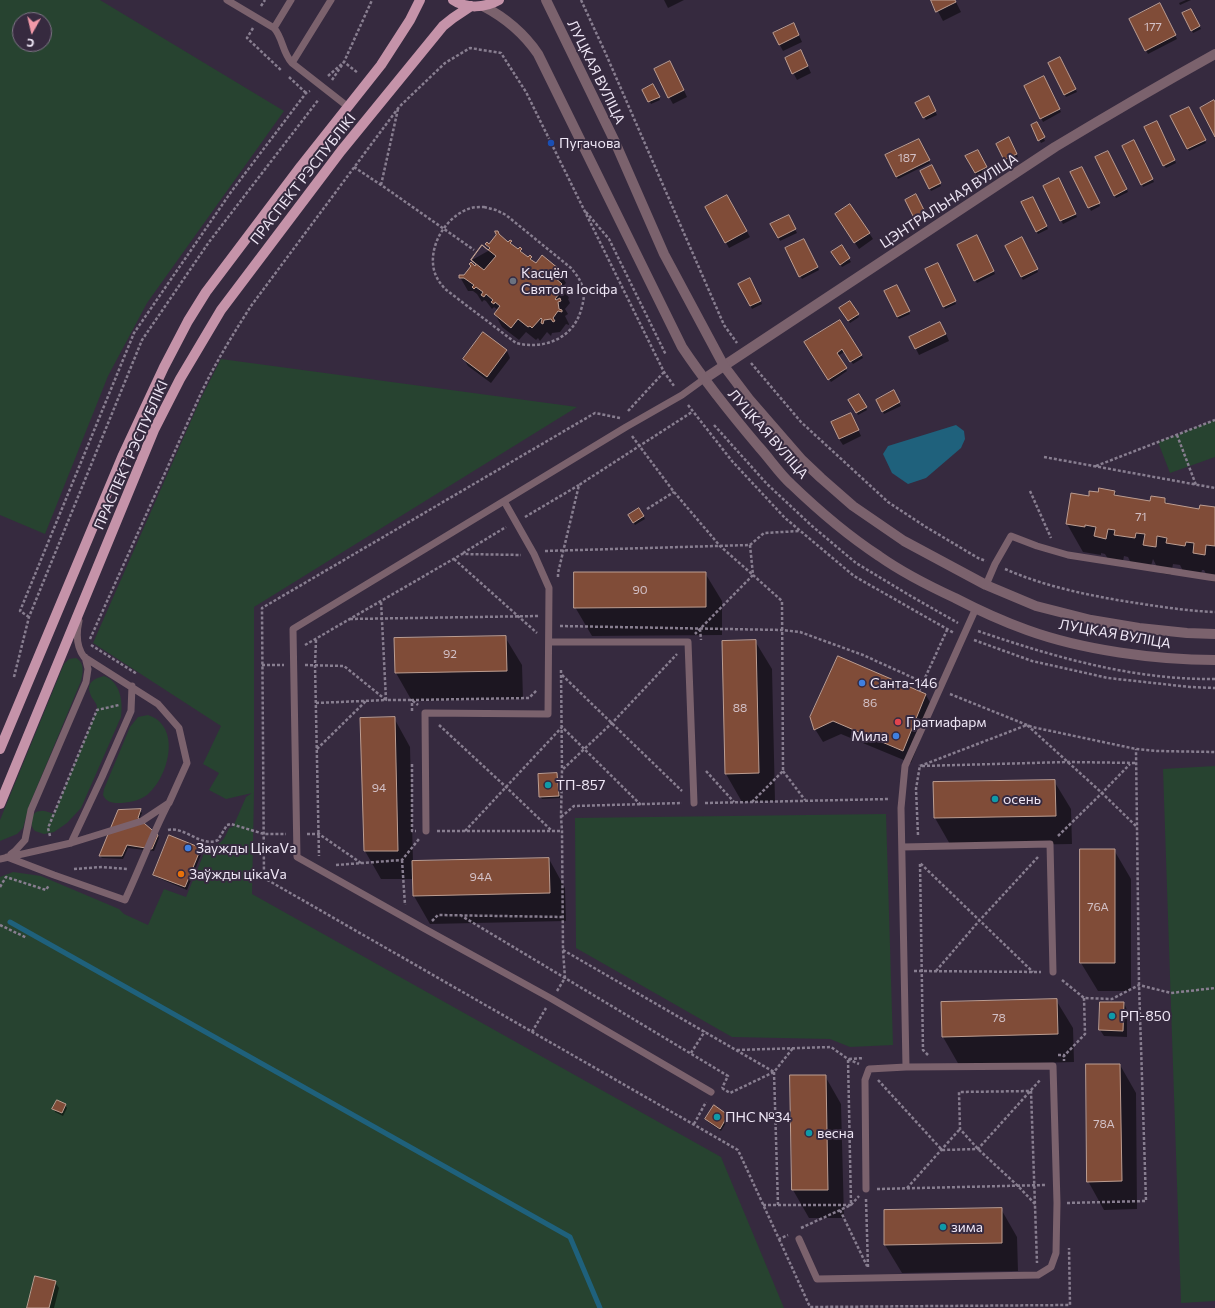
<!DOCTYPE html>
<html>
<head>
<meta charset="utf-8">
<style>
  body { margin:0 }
  #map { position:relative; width:1215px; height:1308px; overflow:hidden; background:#362a3f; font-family:Commissioner,sans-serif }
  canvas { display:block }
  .north { position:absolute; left:12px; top:12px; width:40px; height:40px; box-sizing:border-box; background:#362a3f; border:1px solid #807588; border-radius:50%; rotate:188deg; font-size:11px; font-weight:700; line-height:16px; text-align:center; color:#eee6f5 }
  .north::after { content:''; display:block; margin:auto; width:14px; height:18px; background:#f39aa9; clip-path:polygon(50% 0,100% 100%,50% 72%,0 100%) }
</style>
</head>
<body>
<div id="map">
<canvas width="1215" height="1308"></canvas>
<div class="north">С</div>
</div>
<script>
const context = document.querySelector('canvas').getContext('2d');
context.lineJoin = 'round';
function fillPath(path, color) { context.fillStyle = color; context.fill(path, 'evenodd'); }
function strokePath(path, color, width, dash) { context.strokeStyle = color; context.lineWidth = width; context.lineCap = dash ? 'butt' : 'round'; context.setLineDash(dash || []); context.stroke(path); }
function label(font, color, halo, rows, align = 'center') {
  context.font = font + ' Commissioner,sans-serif'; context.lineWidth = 4; context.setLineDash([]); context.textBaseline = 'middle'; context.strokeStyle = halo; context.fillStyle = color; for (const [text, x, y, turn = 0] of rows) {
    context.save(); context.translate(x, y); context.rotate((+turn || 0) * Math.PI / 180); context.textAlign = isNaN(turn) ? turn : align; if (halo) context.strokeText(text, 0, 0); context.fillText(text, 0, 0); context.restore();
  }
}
fillPath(new Path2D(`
  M0 0H100L284 111 147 303 108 376 45 534 0 515ZM20 20H44V44H20Z
  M221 359 577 407 254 607V792L252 894 721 1157 784 1308H0V877L13 872 41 876 119 909 124 914 148 925 164 889 186 897 207 846C221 846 224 840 229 828L233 827 246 797 252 793 226 799 209 790 219 773 203 764 221 726 93 643 201 398Z
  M1215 420V457L1170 473 1158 442Z
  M76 658C85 663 83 673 81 681L29 806 23 828 17 834 0 841V820L64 664 69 659Z
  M104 676C121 682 123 702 121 717L81 808 67 823 54 832 44 834 35 831C29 825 30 811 41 811 45 810 50 813 54 814L97 710C98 702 92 701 90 693 86 683 95 678 104 676Z
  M148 715C182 726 169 777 147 795 139 801 128 803 118 803 112 803 106 802 103 795L104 789 130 727 138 717Z
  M1215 766V1301L1181 1303 1163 769Z
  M886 814 893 1045 850 1047 830 1039 732 1037 576 948 575 818Z`), '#274330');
fillPath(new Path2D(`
  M956 425 964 431 965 439 961 448 926 478 908 484 892 473 883 454 888 446Z`), '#1f617c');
fillPath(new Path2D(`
  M664 0H684L668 8Z
  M932 0H955L961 12 943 21Z
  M1186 0H1191L1180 5 1179 3Z
  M1160 5 1177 39 1148 54 1130 20Z
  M1191 10 1201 29 1193 33 1184 14Z
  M797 31 802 42 783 51 774 34Z
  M804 58 811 73 797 80 786 59Z
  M1060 59 1077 92 1066 97 1050 64Z
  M674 69 687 97 673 104 669 97Z
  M1043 77 1061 112 1043 122 1025 86Z
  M653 85 660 100 651 104 643 90Z
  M928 98 937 115 926 120 917 103Z
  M1190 111 1206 143 1189 151 1188 149Z
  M1036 123 1045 141 1041 143 1032 125Z
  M1158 125 1176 163 1166 168 1164 165Z
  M1008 138 1018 157 1006 163 997 144Z
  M918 140 930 163 898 179 886 156Z
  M1135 144 1154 182 1143 187 1142 184Z
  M977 151 987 170 977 176 967 157Z
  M1109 155 1128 192 1116 198 1115 196Z
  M931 167 941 186 931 191 921 172Z
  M1083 171 1100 206 1091 211 1072 173Z
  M1060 182 1077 217 1063 224 1044 186Z
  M727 196 750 237 729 248 707 207Z
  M915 196 925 215 916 220 906 200Z
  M1034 201 1048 229 1038 234 1036 231Z
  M788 216 797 233 780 241 772 224Z
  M840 220 869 233 873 239 859 249Z
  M500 237 508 243 510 241 514 248 518 251 521 250 524 256 528 259 531 258 534 263 558 270 566 283 563 286 569 298 568 299 570 303 565 309 568 314 565 316 569 324V325L566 324 560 332 562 335 560 332 552 333 551 336 547 332 540 341 538 338 536 340 526 332 519 340 502 327 495 314 498 310 494 307 492 309 486 301 484 300 482 302 477 294 473 291H468L460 277 465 276 472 267 470 264 477 268 472 260 488 251 489 250 486 244 489 245Z
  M978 239 995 274 977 283 975 280Z
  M804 240 819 270 802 279 786 248Z
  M1024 241 1038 272 1023 280 1021 277Z
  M841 247 851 262 842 267 832 253Z
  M939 267 956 304 945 309 944 306Z
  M750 279 762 304 752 309 740 284Z
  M898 289 910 314 899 319 897 317Z
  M850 302 859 317 850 323 840 308Z
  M839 321 863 358 853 364 844 352 838 356 847 371 831 382 806 343Z
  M944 329 949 341 919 355 910 337Z
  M483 334 507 351 510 358 491 383 468 366 464 359Z
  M893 392 901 406 884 414 877 400Z
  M859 395 867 410 858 415 850 400Z
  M854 421 861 436 843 445 839 439Z
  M1115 492 1117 496 1151 502 1165 499 1168 504 1200 510 1215 508V582L1210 581 1204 570H1202L1201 574 1183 571 1180 565 1173 564 1171 575 1160 573 1153 559 1151 566 1131 563 1128 557 1124 556 1122 566 1111 564 1105 554 1101 553V555L1083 552 1067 524 1089 497 1099 494Z
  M639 509 645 519 635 525 629 515Z
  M705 573 722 601V635L592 636 575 607Z
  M505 637 522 665 523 699 412 701 396 673Z
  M755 641 772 669 775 801 742 802 726 774Z
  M839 658 926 695 933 708 911 763 841 734 823 742 815 729Z
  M394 718 410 747 413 862 549 859 565 888 566 921 430 924 414 896V879H381L365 851 361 719Z
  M557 774 558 777 560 798 542 799 540 796Z
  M1054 781 1071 809 1072 844 951 846 935 818 934 783Z
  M140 810 142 813 139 820 158 835 159 838 154 851 128 848 123 859 102 858 100 856Z
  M170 836 201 849 202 852 187 890 156 877 154 874Z
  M1114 850 1131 879V991H1098L1081 963Z
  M1056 1000 1073 1028 1074 1062 959 1065 943 1037Z
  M1124 1003 1127 1010V1037L1104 1036 1100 1030Z
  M1120 1065 1136 1093 1137 1209 1104 1210 1088 1181Z
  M791 1076H825L841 1104 844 1218H809L793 1190Z
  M65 1105 67 1108 63 1116 55 1112 54 1109Z
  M728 1115 729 1118 721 1131 708 1122 706 1119Z
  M1001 1209 1017 1237 1018 1271 902 1273 885 1245Z
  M55 1282 59 1288 54 1308H28Z`), '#0007');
strokePath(new Path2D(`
  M10 922 570 1237 600 1308`), '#1f617c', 5);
const building = new Path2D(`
  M931 0H955L956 2 936 12Z
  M1160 3 1176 35 1145 51 1129 19Z
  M1191 9 1200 26 1191 31 1182 13Z
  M794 23 799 35 779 45 773 33Z
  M801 50 808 66 792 74 785 58Z
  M1060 57 1076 89 1064 95 1048 63Z
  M670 61 684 90 668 98 654 69Z
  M1044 76 1060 109 1040 119 1024 86Z
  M653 84 660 97 648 102 642 90Z
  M929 96 936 111 923 118 915 103Z
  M1214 100 1215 102V137L1200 108Z
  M1189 107 1206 140 1187 149 1170 116Z
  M1157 121 1175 160 1163 166 1144 127Z
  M1037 122 1045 137 1038 141 1031 125Z
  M1009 137 1017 154 1004 160 996 144Z
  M919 139 930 160 896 177 885 155Z
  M1134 140 1153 179 1141 185 1122 146Z
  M978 150 987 167 975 173 965 156Z
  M1108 151 1127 189 1114 196 1095 157Z
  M932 165 941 183 929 189 920 171Z
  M1082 167 1100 203 1088 208 1070 172Z
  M1059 178 1076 214 1060 221 1043 186Z
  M916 194 925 212 914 218 905 200Z
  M727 195 747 231 725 243 705 207Z
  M1033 197 1047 226 1036 232 1021 202Z
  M850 204 870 233 854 243 835 214Z
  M789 215 796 229 778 238 770 224Z
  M495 231H498L499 234 508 242 510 240 512 241 510 243 518 249 520 247 522 249 520 251 528 257 530 255 532 257 530 259 536 263 542 255 559 269 553 276 562 284 560 286 563 289 555 299 556 300 560 298 561 301 558 302 559 309 562 310V312L558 311 553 318 555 321 553 322 551 319 544 320 543 324 541 323 542 319 541 318 532 328 530 326 528 327 518 319 511 328 494 314 500 306 495 302 494 304 491 302 493 300 486 294 484 297 481 295 483 292 476 287 474 289 472 287 474 285 464 278H459V275H464L471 266 469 264 471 262 475 266 476 264 471 260 482 245 488 250 490 248 485 244 487 242 489 244 496 235Z
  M977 235 994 271 974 281 957 245Z
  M1022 237 1038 269 1021 277 1005 246Z
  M804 239 818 267 799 277 785 248Z
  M482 245 496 256 484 270 471 260Z
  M842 245 850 258 840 265 831 252Z
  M938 263 956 301 943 307 925 269Z
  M750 278 761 301 750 306 738 284Z
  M897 285 910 311 897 317 884 291Z
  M850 301 859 314 848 321 839 308Z
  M840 320 862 355 850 362 842 349 837 353 847 368 828 380 804 342Z
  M940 322 946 334 915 349 909 337Z
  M483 332 507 350 487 377 463 359Z
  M894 390 900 402 882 412 876 400Z
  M859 394 867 407 856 413 848 400Z
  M851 413 859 430 839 439 831 422Z
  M1099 488 1115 491 1114 495 1150 501 1151 496 1165 498V503L1199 509 1200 505 1215 507V546L1206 545 1205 555 1193 553 1194 543 1186 542 1185 546 1166 543 1167 538 1157 536 1156 547 1149 546 1143 545 1145 534 1136 533 1135 538 1114 535 1115 530 1108 529 1106 539 1094 536 1096 527 1085 525V527L1066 524 1071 493 1089 496V491L1098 492Z
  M639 508 644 516 633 523 628 515Z
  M574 572H706V607L574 608Z
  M506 636 507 671 395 673 394 638Z
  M756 640 759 773 725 774 722 641Z
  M838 656 926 694 903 751 833 721 814 730 810 717Z
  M395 717 398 851H364L360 718Z
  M557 773 559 796 539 797 538 774Z
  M1055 780 1056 816 934 818 933 782Z
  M141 809 138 818 158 835 152 849 127 845 122 856H99L118 810Z
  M169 835 201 848 185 887 153 875Z
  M1080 849H1115V963H1080Z
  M549 858 550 893 413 896 412 861Z
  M1057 999 1058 1034 942 1037 941 1002Z
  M1100 1002H1124L1123 1031 1099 1030Z
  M1086 1064H1120L1122 1181 1087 1182Z
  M790 1075H826L828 1190H792Z
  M57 1100 66 1104 62 1113 52 1109Z
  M714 1105 728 1115 720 1129 705 1119Z
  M1002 1208V1243L884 1245V1210Z
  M35 1276 56 1281 49 1308H27Z`);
fillPath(building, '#804c38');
strokePath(building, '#bc9d91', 1);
strokePath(new Path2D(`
  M581 0 605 52 724 325 737 343
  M261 6 265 0
  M253 28 247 38 282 71
  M328 76 344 62 372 0
  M289 77 306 93
  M332 80 344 62 358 73
  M354 167 387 189 474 250
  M381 185 398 109
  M484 207 496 210 506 215 571 268C576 274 581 280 583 289 585 296 583 303 581 310 573 339 543 350 516 343L445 289C440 283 436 278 434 270 428 245 447 215 471 208 475 207 480 207 484 207Z
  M586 212 609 239 666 355
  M751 363 801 422 888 502 926 527 978 558 986 561
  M688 405 732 461 785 518 854 576 954 633
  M628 411 664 372
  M620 418 595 413 262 608 264 878 738 1150 779 1239 788 1235
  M714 425 767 484 812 526 856 563 909 595 958 623
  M1177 435 1196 485
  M632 436 674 492 720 546 753 575 695 634
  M1044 457 1215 488
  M1096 466 1215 420
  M1030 491 1051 538
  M647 509 674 492
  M525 517 579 485
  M750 545 753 575 782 601 783 771 752 802
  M545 551 750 545 764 533 800 531
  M463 553 506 527
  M454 559 537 633
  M1005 569C1046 587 1091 596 1136 603 1162 607 1188 611 1215 612
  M558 577V573L579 485 692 412
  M29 617 20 611 134 333 231 192 306 93 310 91
  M350 619 539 616
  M560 626 782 630 800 632 863 655 929 685
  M700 629 701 640
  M978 631C1054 657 1133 680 1215 679
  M90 639 202 391C216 362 233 334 251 306L399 107 445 63 470 48 501 53 526 92 664 372 674 386
  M316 640 315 665 319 856
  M974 640 1032 661 1108 678 1190 687 1215 688
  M91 645 137 674
  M305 645 462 554 521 555
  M262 665H284
  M305 665 344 666 386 700H412L418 705
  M561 670 562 770
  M562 675 682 791
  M14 677 29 617 142 340 209 242 319 99
  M919 691 947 630
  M950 694 1032 727 1136 749 1157 751 1215 752
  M316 703 386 700 381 601
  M412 711V700L529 698 537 690
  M439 725 506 787 552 831
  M317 749 366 701
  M412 764V831H416
  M920 766 1027 725 1102 793 1137 827
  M922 766 1067 762 1136 763
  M706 771 734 802
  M783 771 805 800
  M705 803 890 799
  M561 817 574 806 682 803
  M168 830C185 826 201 848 218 840L227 825 231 824 264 834H286
  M437 831H562
  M465 831 562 727 641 805
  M307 834H319L361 863
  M918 835 916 789 920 765
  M50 836 48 828 97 710 119 705
  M1058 836 1102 793 1130 764
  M402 860 405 905
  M336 865 402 860 419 839
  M74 869 102 867 127 869
  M0 887 6 877 46 890 49 885
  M460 915 565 978 728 1076 722 1088
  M432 921 438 915 563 917
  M0 925 27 938
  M563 950 774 1072
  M914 971 1041 972
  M936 971 979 921 1038 857
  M1062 980 1084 998 1112 999 1139 985 1171 993 1215 988
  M557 991 565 978 563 950 562 831 561 817 562 770 613 722 677 654
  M532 1032 546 1008
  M737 1050 831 1047 848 1059 859 1064
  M691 1053 705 1031
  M928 1055 923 1050 920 863 1033 972
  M1058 1055H1064V1061
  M1063 1057 1085 1034 1084 998
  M774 1072 778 1205
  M878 1080 942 1150 978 1149 1041 1079
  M722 1088 730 1093 774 1072 793 1048
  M694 1124 706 1102
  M907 1188 960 1129
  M877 1189 1046 1185
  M866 1199 868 1268
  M1067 1203 1146 1201 1139 985 1136 749
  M1035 1204 1018 1186 978 1149 960 1129 959 1092 1031 1091 1037 1263
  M763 1205H851L848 1059 864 1058
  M840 1210 867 1266
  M801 1228 851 1205 859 1196
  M779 1239 810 1307 1070 1305 1069 1248`), '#887e90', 2.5, [3, 2]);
strokePath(new Path2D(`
  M227 0 274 28
  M291 0 274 28C283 38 282 52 292 63L331 0
  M292 63 347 106
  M704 379 682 395 626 427 293 629 297 857 425 929 552 999 711 1092
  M986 585 995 564 1011 536 1037 546 1068 555 1215 578
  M549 642H688L694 803
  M426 831 425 713 548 714 549 588 534 554 504 501
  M71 843 102 777 131 711 132 686
  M902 847 1050 844 1053 972
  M11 854 15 851 25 840 31 810 86 682 88 669 85 657
  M7 857 54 875 125 900C140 868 152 835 168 804
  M0 859 71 843 142 821 169 803 187 763 179 728 158 704 84 657C76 646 76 634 79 621
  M866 1189 865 1080 869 1069 906 1067 901 808 905 766 976 608
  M799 1239 817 1279 1038 1275 1051 1267 1056 1253 1057 1203 1053 1066 906 1067`), '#7b626d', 7);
strokePath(new Path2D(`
  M704 379 1055 147C1108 115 1161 84 1215 54`), '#7b626d', 10);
strokePath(new Path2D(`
  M546 0 615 142 664 254 724 366 749 399 802 460 821 478 853 506 904 541 986 585 1036 606 1091 620 1139 628 1187 633 1215 634
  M483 6C506 18 523 32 538 54L682 347C706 383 731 414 759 447 770 459 779 473 791 484 818 510 847 535 879 556 903 573 929 586 955 598 978 610 1002 621 1027 630 1082 650 1156 660 1215 660`), '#7b626d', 10);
strokePath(new Path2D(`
  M453 0C466 9 485 8 499 0
  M0 749 123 455 164 367 188 321 206 292 301 166 381 65 410 20 420 0
  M0 804 154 430 180 379 221 310 341 151 443 26 453 18 471 6`), '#c593a9', 10);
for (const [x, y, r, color] of [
  [551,143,4,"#1a4fb4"],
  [513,281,4,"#6b7280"],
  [862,683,4,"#3f7fe0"],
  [898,722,4,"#e0444e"],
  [896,736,4,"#3f7fe0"],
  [548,785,4,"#0f9aa8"],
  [995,799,4,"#0f9aa8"],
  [188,848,4,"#3f7fe0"],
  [181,874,4,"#e8710a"],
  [1112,1016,4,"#0f9aa8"],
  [717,1117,4,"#0f9aa8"],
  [809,1133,4,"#0f9aa8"],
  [943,1227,4,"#0f9aa8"]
]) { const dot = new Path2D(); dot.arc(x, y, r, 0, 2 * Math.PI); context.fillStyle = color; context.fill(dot); strokePath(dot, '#362a3f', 1.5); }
label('12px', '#d2c0c6', null, [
  ["177",1153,27],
  ["187",907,158],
  ["71",1141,517],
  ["90",640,590],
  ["92",450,654],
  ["86",870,703],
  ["88",740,708],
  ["94",379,788],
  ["94А",481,877],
  ["76А",1098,907],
  ["78",999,1018],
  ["78А",1104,1124]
]);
label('14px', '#eee6f5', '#362a3f', [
  ["ЛУЦКАЯ ВУЛІЦА",596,72,64],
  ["ПРАСПЕКТ РЭСПУБЛІКІ",303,179,-52],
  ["ЦЭНТРАЛЬНАЯ ВУЛІЦА",949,201,-33],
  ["ЛУЦКАЯ ВУЛІЦА",768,434,49],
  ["ПРАСПЕКТ РЭСПУБЛІКІ",131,455,-66],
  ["ЛУЦКАЯ ВУЛІЦА",1115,634,10]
]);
label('14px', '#eee6f5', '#362a3f', [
  ["Пугачова",559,143],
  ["Касцёл",521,273],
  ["Святога Іосіфа",521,289],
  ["Санта-146",870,683],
  ["Гратиафарм",906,722],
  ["Мила",888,736,"right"],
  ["ТП-857",556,785],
  ["осень",1003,799],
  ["Заужды ЦікаVа",196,848],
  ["Заўжды цікаVа",189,874],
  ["РП-850",1120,1016],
  ["ПНС №34",725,1117],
  ["весна",817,1133],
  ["зима",951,1227]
], 'left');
</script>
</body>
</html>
